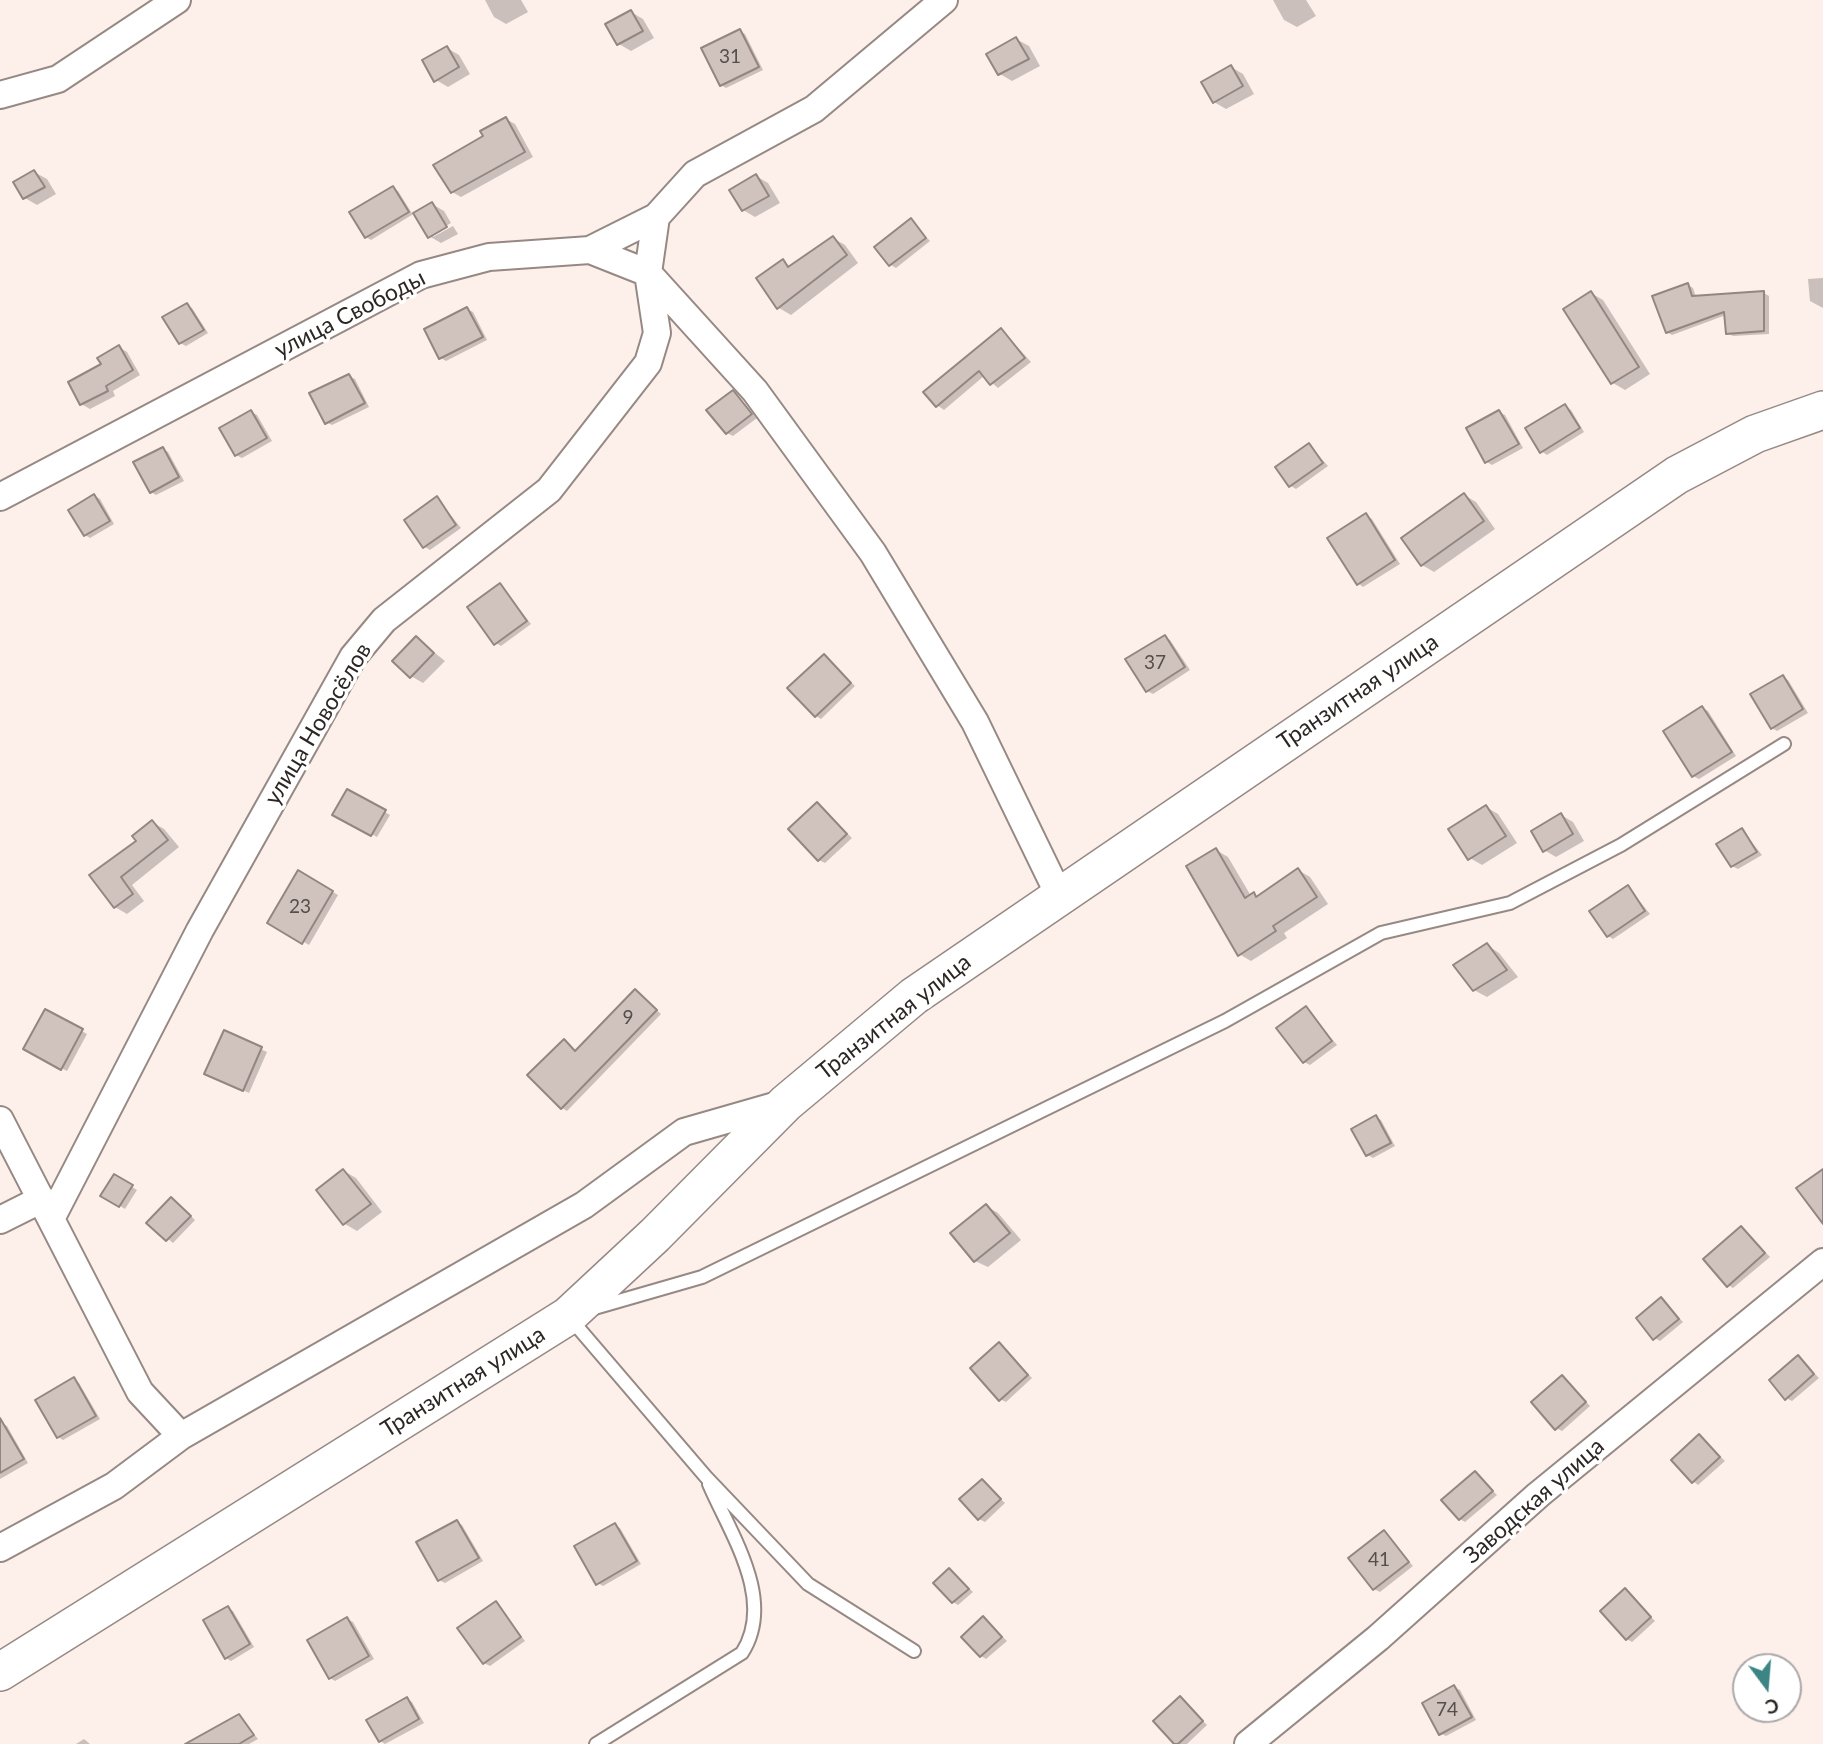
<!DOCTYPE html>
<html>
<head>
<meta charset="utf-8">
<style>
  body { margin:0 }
  #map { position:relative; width:1823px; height:1744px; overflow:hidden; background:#fdefe9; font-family:Lato,sans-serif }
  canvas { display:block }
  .north { position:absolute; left:1732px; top:1653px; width:70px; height:70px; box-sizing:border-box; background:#fff; border:2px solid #aba9a8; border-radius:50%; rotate:164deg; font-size:19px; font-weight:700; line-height:28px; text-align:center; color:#2c2725 }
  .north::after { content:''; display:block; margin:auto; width:24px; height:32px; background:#3d8585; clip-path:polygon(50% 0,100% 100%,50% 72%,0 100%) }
</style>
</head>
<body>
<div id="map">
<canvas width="1823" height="1744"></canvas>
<div class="north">С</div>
</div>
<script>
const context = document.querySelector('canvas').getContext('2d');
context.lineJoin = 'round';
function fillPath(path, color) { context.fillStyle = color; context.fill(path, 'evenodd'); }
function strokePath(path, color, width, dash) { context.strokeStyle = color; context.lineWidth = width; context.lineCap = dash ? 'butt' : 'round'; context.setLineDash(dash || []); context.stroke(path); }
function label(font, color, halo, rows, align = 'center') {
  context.font = font + ' Lato,sans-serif'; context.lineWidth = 7; context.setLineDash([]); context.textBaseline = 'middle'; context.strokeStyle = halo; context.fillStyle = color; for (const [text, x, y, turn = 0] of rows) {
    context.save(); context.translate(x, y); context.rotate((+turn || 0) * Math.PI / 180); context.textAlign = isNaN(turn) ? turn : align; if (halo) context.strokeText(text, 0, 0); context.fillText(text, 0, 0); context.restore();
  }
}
fillPath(new Path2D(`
  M485 0H521L528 12 506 24 494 17Z
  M1273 0H1306L1316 16 1297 27 1284 20Z
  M631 12 643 19 654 38 631 51 619 44Z
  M740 31 745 34 763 70 726 88 721 85Z
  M1016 39 1029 46 1040 66 1012 81 1000 74 989 55Z
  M447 48 459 55 470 74 448 87 436 80Z
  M1231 67 1243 74 1254 94 1226 109 1214 102Z
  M506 119 515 124 533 157 461 197 452 192 486 137Z
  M34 172 47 179 56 194 37 205 25 198Z
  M756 176 768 183 780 203 755 217 743 210Z
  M393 188 398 191 413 215 432 204 444 211 451 223 433 233V237L453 226 458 234 441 243 429 236 415 213 371 240 366 237Z
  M911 221 930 241 896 268 891 265Z
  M833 238 845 245 858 263 791 315 779 308 783 262 792 267Z
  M1823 278V308L1810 301 1808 279Z
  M1687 284 1693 288 1696 297 1764 293 1769 296V334L1733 336 1727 333 1726 315 1672 335 1667 332Z
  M1591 293 1603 300 1650 374 1625 390 1613 383Z
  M187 305 192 308 208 333 186 346 180 343Z
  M467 309 473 312 487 340 446 361 441 358Z
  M1002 330 1031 362 998 388 984 376 944 410 937 405Z
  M119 347 127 352 140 375 113 391 115 396 90 409 81 404 104 365Z
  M349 376 355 379 369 407 332 425 326 422Z
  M733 392 757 418 733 436 727 433Z
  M1565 406 1571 410 1584 432 1547 455 1541 451Z
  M251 412 257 415 272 441 242 458 236 455Z
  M1499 412 1505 415 1523 448 1492 465 1487 462Z
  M1309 445 1328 466 1296 489 1291 486Z
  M163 449 168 452 184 481 156 495 151 492Z
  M1464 495 1476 502 1495 529 1434 572 1422 565Z
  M95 496 100 499 114 524 90 538 85 535Z
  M437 498 461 528 430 550 425 547Z
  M1366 515 1372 519 1400 564 1363 587 1358 583Z
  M500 585 531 624 501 646 496 643Z
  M1165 637 1170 640 1190 670 1153 694 1147 691Z
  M416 638 445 661 423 683 411 676Z
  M824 656 855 686 821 719 816 716Z
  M1783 677 1788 680 1808 713 1777 731 1772 728Z
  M1702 708 1708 711 1736 756 1699 779 1693 776Z
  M348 791 390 815 377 837 334 814Z
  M817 804 852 838 825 863 819 860Z
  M1486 807 1498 814 1517 843 1482 865 1470 858Z
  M1561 815 1573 822 1584 841 1556 857 1544 850Z
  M152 822 164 829 179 847 132 885 144 901 127 914 115 907 91 876 138 841Z
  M1742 830 1762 855 1738 869 1732 866Z
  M1216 850 1228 857 1251 896 1258 897 1298 870 1310 877 1328 904 1284 933 1287 938 1251 961 1239 954Z
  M299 872 338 895 309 945 270 922Z
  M1628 887 1650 914 1613 939 1608 936Z
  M1487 945 1499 953 1518 977 1487 997 1474 990Z
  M635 991 661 1014 567 1111 562 1108 564 1041 577 1052Z
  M1306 1008 1337 1045 1310 1065 1304 1062Z
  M46 1011 87 1034 67 1071 25 1049Z
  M225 1032 267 1052 249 1093 212 1076Z
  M1376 1117 1381 1120 1395 1146 1373 1158 1368 1155Z
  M344 1171 356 1178 382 1212 357 1231 345 1224Z
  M114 1176 137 1190 125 1209 102 1195Z
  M177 1203 195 1220 173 1243 149 1223Z
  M986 1206 998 1213 1021 1240 988 1267 975 1261Z
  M1742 1228 1770 1257 1733 1288 1728 1285Z
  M1661 1299 1683 1322 1660 1341 1655 1338Z
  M999 1344 1032 1378 1006 1402 1000 1399Z
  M1798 1357 1819 1378 1792 1401 1786 1398Z
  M1562 1377 1590 1406 1562 1431 1556 1428Z
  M74 1380 79 1383 100 1419 63 1440 58 1437Z
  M2 1423 7 1426 28 1463 0 1479Z
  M1700 1437 1725 1461 1698 1485 1693 1481Z
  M1475 1473 1497 1495 1465 1522 1460 1519Z
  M982 1481 1005 1503 985 1522 979 1519Z
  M457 1522 462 1525 483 1561 445 1583 439 1580Z
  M615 1525 620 1528 641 1564 603 1586 598 1583Z
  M1384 1533 1413 1566 1380 1592 1374 1589Z
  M950 1570 973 1592 958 1605 953 1602Z
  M1625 1591 1655 1621 1632 1642 1627 1639Z
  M496 1603 525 1641 490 1666 484 1663Z
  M228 1608 233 1611 254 1647 231 1661 226 1658Z
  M984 1618 1007 1641 986 1659 981 1656Z
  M347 1619 353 1622 374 1659 335 1681 330 1678Z
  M1454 1687 1460 1690 1476 1720 1446 1736 1440 1733Z
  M1180 1698 1207 1725 1187 1744H1176Z
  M407 1699 412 1702 424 1723 385 1744 380 1741Z
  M239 1716 258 1739 249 1744H206Z
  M84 1739 90 1744H76Z`), '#0003');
const building = new Path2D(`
  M631 10 643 31 617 45 605 24Z
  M740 29 759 67 720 86 701 48Z
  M1016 37 1029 59 998 75 986 54Z
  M447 46 459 67 434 82 422 60Z
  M1231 65 1243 86 1213 103 1201 82Z
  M506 117 525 152 451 193 433 165 483 136 480 131Z
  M34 170 45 187 23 199 13 182Z
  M756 174 769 196 742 211 729 190Z
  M393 186 409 212 365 238 349 212Z
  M432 202 447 227 428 238 413 213Z
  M911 218 926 238 889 266 874 247Z
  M833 236 847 255 777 309 756 278 783 259 788 267Z
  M1688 283 1692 296 1764 291V331L1726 334 1724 312 1666 333 1652 296Z
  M1591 291 1639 367 1611 384 1563 309Z
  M187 303 204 330 179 344 162 317Z
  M467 307 483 337 439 359 424 329Z
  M1001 328 1025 358 990 385 979 371 936 407 923 392Z
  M119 345 133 370 106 386 108 391 80 405 68 382 101 364 97 358Z
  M349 374 365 403 325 424 309 393Z
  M733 390 752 414 726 434 706 410Z
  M1565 404 1580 428 1540 453 1525 428Z
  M251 410 267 438 235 456 219 428Z
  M1499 410 1519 444 1485 463 1466 428Z
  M1309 443 1323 463 1289 487 1275 467Z
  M163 447 179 477 150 493 133 462Z
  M1464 493 1484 521 1421 566 1401 538Z
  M94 494 110 521 84 536 68 510Z
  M437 496 456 525 423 548 404 520Z
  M1366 513 1395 560 1357 585 1327 538Z
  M500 583 527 621 494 645 467 607Z
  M1165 635 1185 667 1146 692 1125 659Z
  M416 636 434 653 410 678 392 661Z
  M824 654 851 683 815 717 787 688Z
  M1783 675 1803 709 1771 729 1750 694Z
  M1702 706 1732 752 1692 777 1663 731Z
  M347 789 386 810 371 836 332 815Z
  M817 802 847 834 818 861 788 829Z
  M1486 805 1506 836 1468 860 1448 829Z
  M1561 813 1573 834 1543 852 1531 831Z
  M152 820 168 840 121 877 133 894 114 908 89 875 136 841 132 836Z
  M1742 828 1757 852 1731 867 1716 844Z
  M1216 848 1245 898 1254 892 1256 897 1298 868 1317 897 1273 926 1276 931 1238 956 1186 866Z
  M298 870 333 891 302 944 267 923Z
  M1628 885 1645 911 1607 937 1589 911Z
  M1487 943 1507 970 1473 991 1453 965Z
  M635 989 657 1010 561 1109 527 1075 564 1039 575 1051Z
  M1306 1006 1332 1041 1303 1063 1276 1028Z
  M45 1009 83 1029 61 1070 23 1049Z
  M224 1030 262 1047 243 1091 204 1074Z
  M1376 1115 1391 1143 1366 1156 1351 1129Z
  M343 1169 371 1204 343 1225 316 1190Z
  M1823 1169V1224L1796 1188Z
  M114 1174 133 1185 119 1207 100 1196Z
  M171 1197 191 1216 166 1241 146 1223Z
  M986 1204 1010 1233 974 1262 950 1233Z
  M1741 1226 1765 1253 1727 1287 1703 1259Z
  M1661 1297 1679 1319 1653 1340 1636 1318Z
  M999 1342 1028 1375 999 1401 970 1368Z
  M1798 1355 1814 1374 1785 1400 1769 1380Z
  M1562 1375 1586 1402 1555 1430 1531 1402Z
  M74 1377 96 1416 57 1438 35 1400Z
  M0 1418 24 1459 0 1473Z
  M1699 1434 1720 1457 1692 1483 1671 1460Z
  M1475 1471 1493 1491 1459 1520 1441 1500Z
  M982 1479 1001 1499 978 1520 959 1499Z
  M457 1520 479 1558 438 1581 416 1542Z
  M615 1523 637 1561 596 1585 574 1546Z
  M1384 1530 1409 1562 1373 1590 1348 1558Z
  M949 1568 969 1589 952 1603 933 1583Z
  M1625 1588 1651 1617 1626 1640 1600 1611Z
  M496 1601 521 1637 483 1664 457 1628Z
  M228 1606 250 1644 225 1659 203 1620Z
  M983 1616 1002 1637 980 1657 961 1637Z
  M347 1617 369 1656 329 1679 307 1640Z
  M1454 1685 1472 1717 1439 1735 1422 1703Z
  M1180 1696 1203 1721 1178 1744H1174L1153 1721Z
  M407 1697 419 1719 379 1742 366 1720Z
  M239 1714 254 1735 239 1744H185Z`);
fillPath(building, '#d0c2bc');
strokePath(building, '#938681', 2);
const service = new Path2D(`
  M591 1309 702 1277 1225 1021 1381 933 1510 903 1621 845 1784 744
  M569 1317 706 1477 808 1584 914 1651
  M596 1744 742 1653C776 1600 731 1535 709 1484`);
const minor = new Path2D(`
  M0 95 58 79 177 0
  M590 250 648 273 755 391 873 553 975 722 1059 895
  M0 497 421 275 489 257 590 250 656 217 695 174 814 109 944 0
  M0 1120 140 1392 181 1436
  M52 1217 200 930 353 657 384 620 549 490 648 363 657 333 648 273 656 217
  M0 1220 42 1199
  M0 1548 114 1486 181 1436 584 1205 684 1132 785 1103
  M1248 1744 1378 1638 1538 1495 1823 1262`);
const secondary = new Path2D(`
  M0 1672 568 1316 655 1235 786 1103 914 996 1677 475 1755 434 1823 410`);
strokePath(service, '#968983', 16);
strokePath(minor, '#968983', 30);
strokePath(secondary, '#968983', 40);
strokePath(service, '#fff', 12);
strokePath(minor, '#fff', 26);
strokePath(secondary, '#fff', 37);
label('19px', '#554e4b', null, [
  ["31",730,57],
  ["37",1155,663],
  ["23",300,907],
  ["9",628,1018],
  ["41",1379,1560],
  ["74",1447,1710]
]);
label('23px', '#2c2725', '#fff', [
  ["улица Свободы",350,314,-27],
  ["Транзитная улица",1358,692,-34],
  ["улица Новосёлов",318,724,-59],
  ["Транзитная улица",894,1017,-38],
  ["Транзитная улица",463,1382,-32],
  ["Заводская улица",1534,1501,-41]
]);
</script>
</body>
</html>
